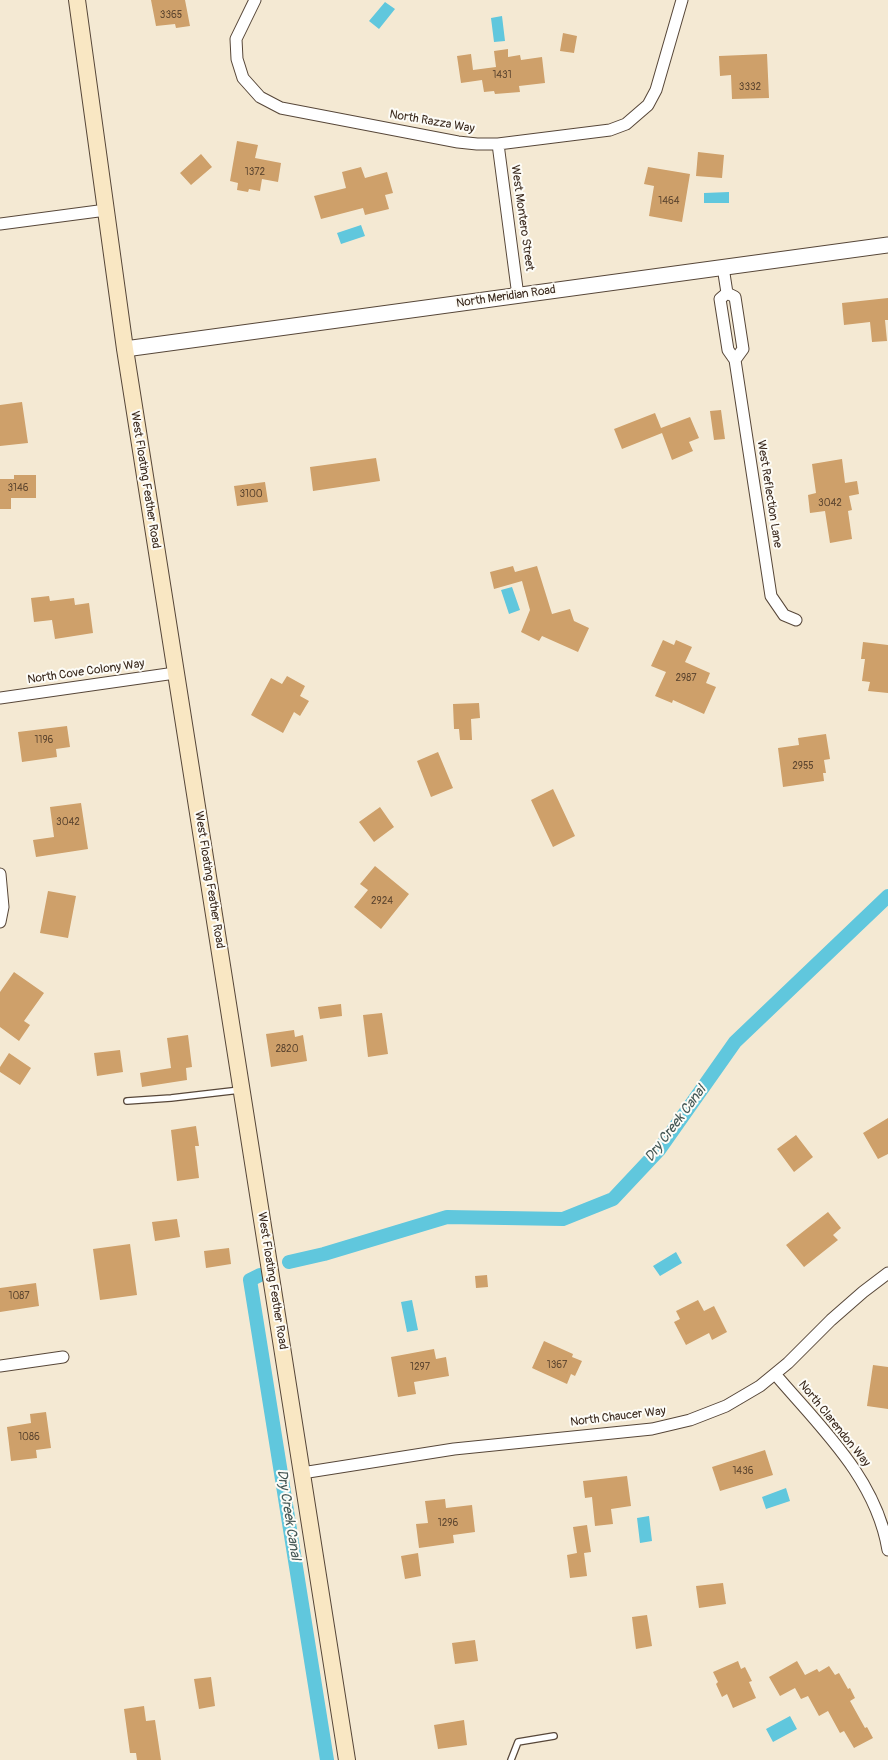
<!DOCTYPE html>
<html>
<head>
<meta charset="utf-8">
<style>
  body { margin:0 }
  canvas { display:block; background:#f4e9d3 }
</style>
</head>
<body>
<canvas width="888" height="1760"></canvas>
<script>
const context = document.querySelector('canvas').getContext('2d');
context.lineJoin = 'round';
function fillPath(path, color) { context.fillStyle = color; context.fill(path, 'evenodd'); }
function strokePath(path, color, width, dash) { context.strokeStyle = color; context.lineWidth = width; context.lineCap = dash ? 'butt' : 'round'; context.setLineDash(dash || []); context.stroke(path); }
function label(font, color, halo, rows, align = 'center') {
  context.font = font + ' Pangolin,sans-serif'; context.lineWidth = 4; context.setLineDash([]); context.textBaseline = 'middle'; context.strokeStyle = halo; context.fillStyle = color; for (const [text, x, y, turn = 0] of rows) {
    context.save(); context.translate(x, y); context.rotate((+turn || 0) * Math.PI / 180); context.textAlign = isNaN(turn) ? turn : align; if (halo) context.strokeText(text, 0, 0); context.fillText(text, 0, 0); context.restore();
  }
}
fillPath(new Path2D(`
  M385 2 395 9 379 29 369 21Z
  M502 16 505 41 494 42 491 18Z
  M729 192V203H704V193Z
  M361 225 365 236 341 244 337 233Z
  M512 587 520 610 509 614 501 590Z
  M676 1252 682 1263 660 1276 653 1266Z
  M412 1300 418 1330 407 1332 401 1302Z
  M786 1488 790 1501 766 1509 762 1497Z
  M649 1516 652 1541 640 1543 637 1518Z
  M790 1716 797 1729 773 1742 766 1729Z`), '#60c7dd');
strokePath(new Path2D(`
  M289 1262 324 1254 447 1217 563 1219 613 1199 659 1150 735 1042 888 896
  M260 1275 250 1280 327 1760`), '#60c7dd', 14);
fillPath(new Path2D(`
  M151 0H185L190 26 176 28 175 24 156 26Z
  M563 33 577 36 574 53 560 51Z
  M508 49V57L520 55 521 60 542 57 545 83 519 86 520 92 495 94 494 91 484 92 482 80 461 83 457 56 471 54 473 70 496 67 494 51Z
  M767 54 769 98 732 99 731 75 720 76 719 56Z
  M237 141 258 145 255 158 281 163 278 182 262 179 260 191 249 189 248 192 237 190 238 183 230 181Z
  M698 152 724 155 722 178 696 176Z
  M201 154 212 167 191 185 180 173Z
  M361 167 365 178 387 172 393 193 385 195 389 209 365 215 363 208 321 219 314 196 346 188 342 172Z
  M648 167 690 174 682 222 649 216 654 186 644 184Z
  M888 298V320H885L887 341 872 342 870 322 844 325 842 303Z
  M22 402 28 443 0 446V405Z
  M721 410 725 439 714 440 710 411Z
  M655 413 661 428 690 417 699 438 689 442 693 451 672 460 662 433 622 449 614 429Z
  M376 458 380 481 313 491 310 467Z
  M842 459 845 483 857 481 859 494 849 496 852 510 848 511 852 539 830 543 825 511 810 513 808 495 816 493 812 464Z
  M14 475H36V498H11V509H0V479H14Z
  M265 482 268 502 237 506 234 486Z
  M513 566 515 572 537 566 552 614 570 609 574 621 589 628 578 652 542 636 539 641 521 632 530 610 522 581 494 589 490 572Z
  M49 596 50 601 74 598 75 605 89 603 93 633 55 639 52 620 34 622 31 598Z
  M663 640 674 645 676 640 692 647 685 662 710 673 706 683 716 687 704 714 673 700 672 703 655 696 666 672 651 666Z
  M863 642 888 645V693L868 691 870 682 862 681 865 659H861Z
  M287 676 305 686 300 696 309 701 300 716 294 712 283 733 251 715 271 678 282 684Z
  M479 703 480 718 471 719 472 740H460L459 729H454L453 704Z
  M67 726 70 747 56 749 57 757 22 762 18 732Z
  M826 734 830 759 824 760 826 773H823L824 781 783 787 778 748 799 745 798 738Z
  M438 752 453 788 431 797 417 761Z
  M553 789 575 836 553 847 531 800Z
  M81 803 88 849 36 857 33 840 54 837 50 807Z
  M380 807 394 827 374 842 359 822Z
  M375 866 409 894 381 929 354 907 368 890 360 884Z
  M48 891 76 896 68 938 40 933Z
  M14 972 44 993 24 1021 30 1025 19 1041 0 1027V992Z
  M341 1004 342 1016 320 1019 318 1007Z
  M382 1013 388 1054 368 1057 363 1015Z
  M294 1030 295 1037 303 1035 307 1061 271 1067 266 1034Z
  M188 1035 192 1067 186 1068 187 1080 142 1087 140 1073 171 1068 167 1038Z
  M120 1050 123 1072 97 1076 94 1053Z
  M9 1053 31 1068 20 1085 0 1072V1067Z
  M888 1118V1154L878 1159 863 1133Z
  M196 1126 199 1146H195L199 1178 177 1181 171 1130Z
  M796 1135 813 1157 794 1172 777 1149Z
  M828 1212 841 1228 833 1235 838 1240 804 1267 786 1245Z
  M177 1219 180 1237 155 1241 152 1222Z
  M130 1244 137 1295 100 1300 93 1249Z
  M229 1248 231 1264 206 1268 204 1251Z
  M487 1275 488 1287 476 1288 475 1276Z
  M36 1283 39 1306 0 1312V1288Z
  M698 1300 704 1311 714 1306 727 1332 712 1340 709 1333 686 1345 674 1322 680 1319 676 1311Z
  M544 1341 573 1354 572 1357 582 1361 575 1376 571 1374 567 1384 532 1368Z
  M434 1349 436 1359 446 1357 449 1376 414 1382 416 1394 398 1397 391 1357Z
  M873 1365 888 1367V1409L867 1406Z
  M46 1412 51 1448 36 1450 37 1458 11 1461 7 1427 31 1423 30 1414Z
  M765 1450 773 1475 720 1491 712 1467Z
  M627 1476 631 1506 611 1509 613 1524 595 1526 592 1497 585 1498 583 1481Z
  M445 1499 446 1508 472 1505 475 1532 453 1535 454 1543 419 1548 416 1524 428 1523 425 1501Z
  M587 1525 591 1552 584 1553 587 1576 570 1578 567 1555 577 1553 573 1527Z
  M418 1553 421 1576 405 1579 401 1556Z
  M723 1583 726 1604 699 1608 696 1586Z
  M647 1615 652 1646 636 1649 632 1617Z
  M475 1640 478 1661 455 1664 452 1643Z
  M738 1661 741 1669 745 1667 752 1681 749 1682 756 1698 733 1708 727 1694 722 1697 716 1684 718 1682 713 1672Z
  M797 1661 805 1675 817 1669 819 1672 829 1666 835 1675 839 1673 848 1689 850 1688 855 1698 850 1701 865 1728 867 1727 873 1738 854 1748 844 1731 840 1733 828 1711 819 1716 808 1696 801 1699 795 1688 780 1696 769 1677Z
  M211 1677 215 1706 199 1709 194 1679Z
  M144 1706 146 1721 155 1720 161 1760H137L136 1753H130L124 1709Z
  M464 1720 467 1745 438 1749 434 1725Z`), '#cea06a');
const service = new Path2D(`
  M127 1101 171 1098 240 1090
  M511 1760 518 1742 554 1736`);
const minor = new Path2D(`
  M255 0 236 39 237 59 243 78 260 97 281 108 458 142 477 144H498L610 130 626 124 648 105 656 90 682 0
  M498 144 518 296
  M0 224 106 210
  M723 267 727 293
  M735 360 743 349 735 297 727 293 720 299 728 350 735 360 771 596 784 615 796 620
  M0 698 175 673
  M0 874 3 907 0 922
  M0 1366 63 1357
  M775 1374C821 1428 876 1478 888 1550
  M302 1473 454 1449 652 1429 690 1420 726 1406 760 1386 788 1363 831 1320 863 1292 888 1273`);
const tertiary = new Path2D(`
  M125 349 888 245`);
const secondary = new Path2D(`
  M77 0 125 349 347 1760`);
strokePath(service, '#574739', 8);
strokePath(minor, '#574739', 13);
strokePath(tertiary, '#574739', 17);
strokePath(secondary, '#574739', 18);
strokePath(service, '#fff', 5.5);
strokePath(minor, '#fff', 11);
strokePath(tertiary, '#fff', 15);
strokePath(secondary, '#f9e7c3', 16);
label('10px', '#604831', null, [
  ["3365",171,15],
  ["1431",502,75],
  ["3332",750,87],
  ["1372",255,172],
  ["1464",669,201],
  ["3146",18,488],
  ["3100",251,494],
  ["3042",830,503],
  ["2987",686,678],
  ["1196",44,740],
  ["2955",803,766],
  ["3042",68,822],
  ["2924",382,901],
  ["2820",287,1049],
  ["1087",19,1296],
  ["1367",557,1365],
  ["1297",420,1367],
  ["1086",29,1437],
  ["1436",743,1471],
  ["1296",448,1523]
]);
label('12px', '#3b2a1e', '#fdfcf7', [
  ["North Razza Way",432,122,10],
  ["West Montero Street",522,218,82],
  ["North Meridian Road",506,297,-8],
  ["West Floating Feather Road",145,480,81],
  ["West Reflection Lane",769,494,81],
  ["North Cove Colony Way",86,672,-8],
  ["West Floating Feather Road",209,880,81],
  ["West Floating Feather Road",272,1281,81],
  ["North Chaucer Way",618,1417,-7],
  ["North Clarendon Way",834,1424,51]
]);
label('italic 14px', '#465957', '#fdfcf7', [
  ["Dry Creek Canal",676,1124,-53],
  ["Dry Creek Canal",288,1515,81]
]);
</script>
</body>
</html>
